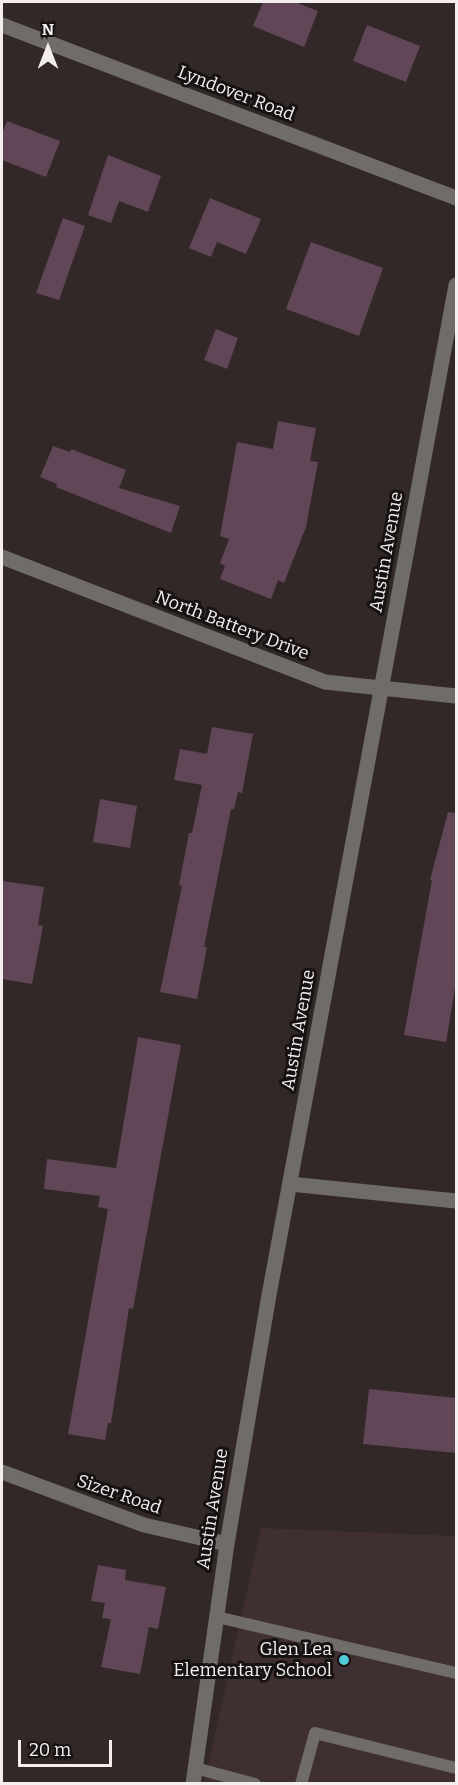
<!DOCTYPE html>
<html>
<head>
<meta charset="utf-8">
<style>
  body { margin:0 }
  #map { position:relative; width:458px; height:1785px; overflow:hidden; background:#322828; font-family:Bitter,serif }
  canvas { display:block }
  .frame { position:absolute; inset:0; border:3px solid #f5eeee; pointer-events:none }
  .north { position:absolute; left:18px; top:18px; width:60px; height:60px; -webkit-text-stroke:4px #161212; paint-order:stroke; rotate:0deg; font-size:16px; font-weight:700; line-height:24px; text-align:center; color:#f5eeee }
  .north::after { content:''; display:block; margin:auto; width:21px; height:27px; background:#f5eeee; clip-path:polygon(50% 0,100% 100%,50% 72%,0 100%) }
  .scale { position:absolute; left:18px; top:1740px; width:94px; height:27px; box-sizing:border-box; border:3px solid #f5eeee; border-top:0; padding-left:8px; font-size:18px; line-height:21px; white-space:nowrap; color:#f5eeee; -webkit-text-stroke:4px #161212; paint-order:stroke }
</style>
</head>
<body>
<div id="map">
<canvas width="458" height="1785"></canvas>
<div class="frame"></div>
<div class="north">N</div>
<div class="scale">20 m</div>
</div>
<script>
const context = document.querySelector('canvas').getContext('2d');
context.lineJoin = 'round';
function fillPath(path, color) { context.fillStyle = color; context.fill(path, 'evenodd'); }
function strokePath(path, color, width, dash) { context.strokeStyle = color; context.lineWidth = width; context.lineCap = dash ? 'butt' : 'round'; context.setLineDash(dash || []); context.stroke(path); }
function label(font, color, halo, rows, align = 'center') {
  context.font = font + ' Bitter,serif'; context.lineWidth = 6; context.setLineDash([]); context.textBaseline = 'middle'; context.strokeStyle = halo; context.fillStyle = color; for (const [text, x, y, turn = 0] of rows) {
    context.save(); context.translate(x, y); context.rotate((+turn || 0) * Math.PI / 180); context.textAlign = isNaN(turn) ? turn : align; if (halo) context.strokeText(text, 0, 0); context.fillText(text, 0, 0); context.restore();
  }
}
fillPath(new Path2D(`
  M261 1528 456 1536V1783L204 1784Z`), '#402f30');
fillPath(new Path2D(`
  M263 2H295L318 11 304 47 253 26Z
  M367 25 420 46 406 82 353 61Z
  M7 121 60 141 46 177 2 160V134Z
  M108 155 161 176 148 212 119 201 111 223 88 215Z
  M210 198 261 219 246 254 217 242 211 257 189 248Z
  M63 218 85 226 59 300 36 293Z
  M311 242 383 268 359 336 286 309Z
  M216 329 238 338 227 369 204 360Z
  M278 421 316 428 310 461 318 462 306 527 284 583 278 580 271 599 220 579 225 566 220 563 229 539 220 536 237 442 273 449Z
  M53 446 70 452 71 449 126 470 119 488 180 506 171 533 56 487 57 484 40 477Z
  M212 727 253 734 242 793 238 792 234 809H231L204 947H207L197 999 160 992 182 886 179 885 189 833H192L202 785 174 780 180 749 207 754Z
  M100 799 137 806 130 848 93 842Z
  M448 812 456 813V982L446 1042 404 1035 432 880H430Z
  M2 881 44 887 38 925 43 926 32 984 2 979Z
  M138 1037 181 1045 133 1309 129 1308 111 1423H108L105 1440 68 1434 108 1209 98 1207 100 1196 44 1189 47 1159 116 1168Z
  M369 1389 456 1398V1453L363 1444Z
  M98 1565 126 1570 125 1580 166 1587 158 1629 149 1627 140 1674 101 1667 111 1619 102 1618 105 1603 91 1601Z`), '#614657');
strokePath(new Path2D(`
  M217 1617 456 1673
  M195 1768 255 1784
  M301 1784 315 1733 456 1768`), '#706c69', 12);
strokePath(new Path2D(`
  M2 25 456 198
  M2 557 325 682 456 696
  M290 1184 456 1201
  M2 1472 144 1525 227 1544
  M193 1784 227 1544 269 1295 456 285`), '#706c69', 15);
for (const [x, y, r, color] of [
  [344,1660,6,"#52cbd8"]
]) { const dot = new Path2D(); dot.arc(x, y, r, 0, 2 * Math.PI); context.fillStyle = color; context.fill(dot); strokePath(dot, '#161212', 2); }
label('18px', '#f5eeee', '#161212', [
  ["Lyndover Road",236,94,21],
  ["Austin Avenue",387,552,-80],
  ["North Battery Drive",232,626,21],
  ["Austin Avenue",299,1030,-80],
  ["Sizer Road",119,1495,19],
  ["Austin Avenue",213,1509,-81]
]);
label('18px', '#f5eeee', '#161212', [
  ["Glen Lea",332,1650],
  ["Elementary School",332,1671]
], 'right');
</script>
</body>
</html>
